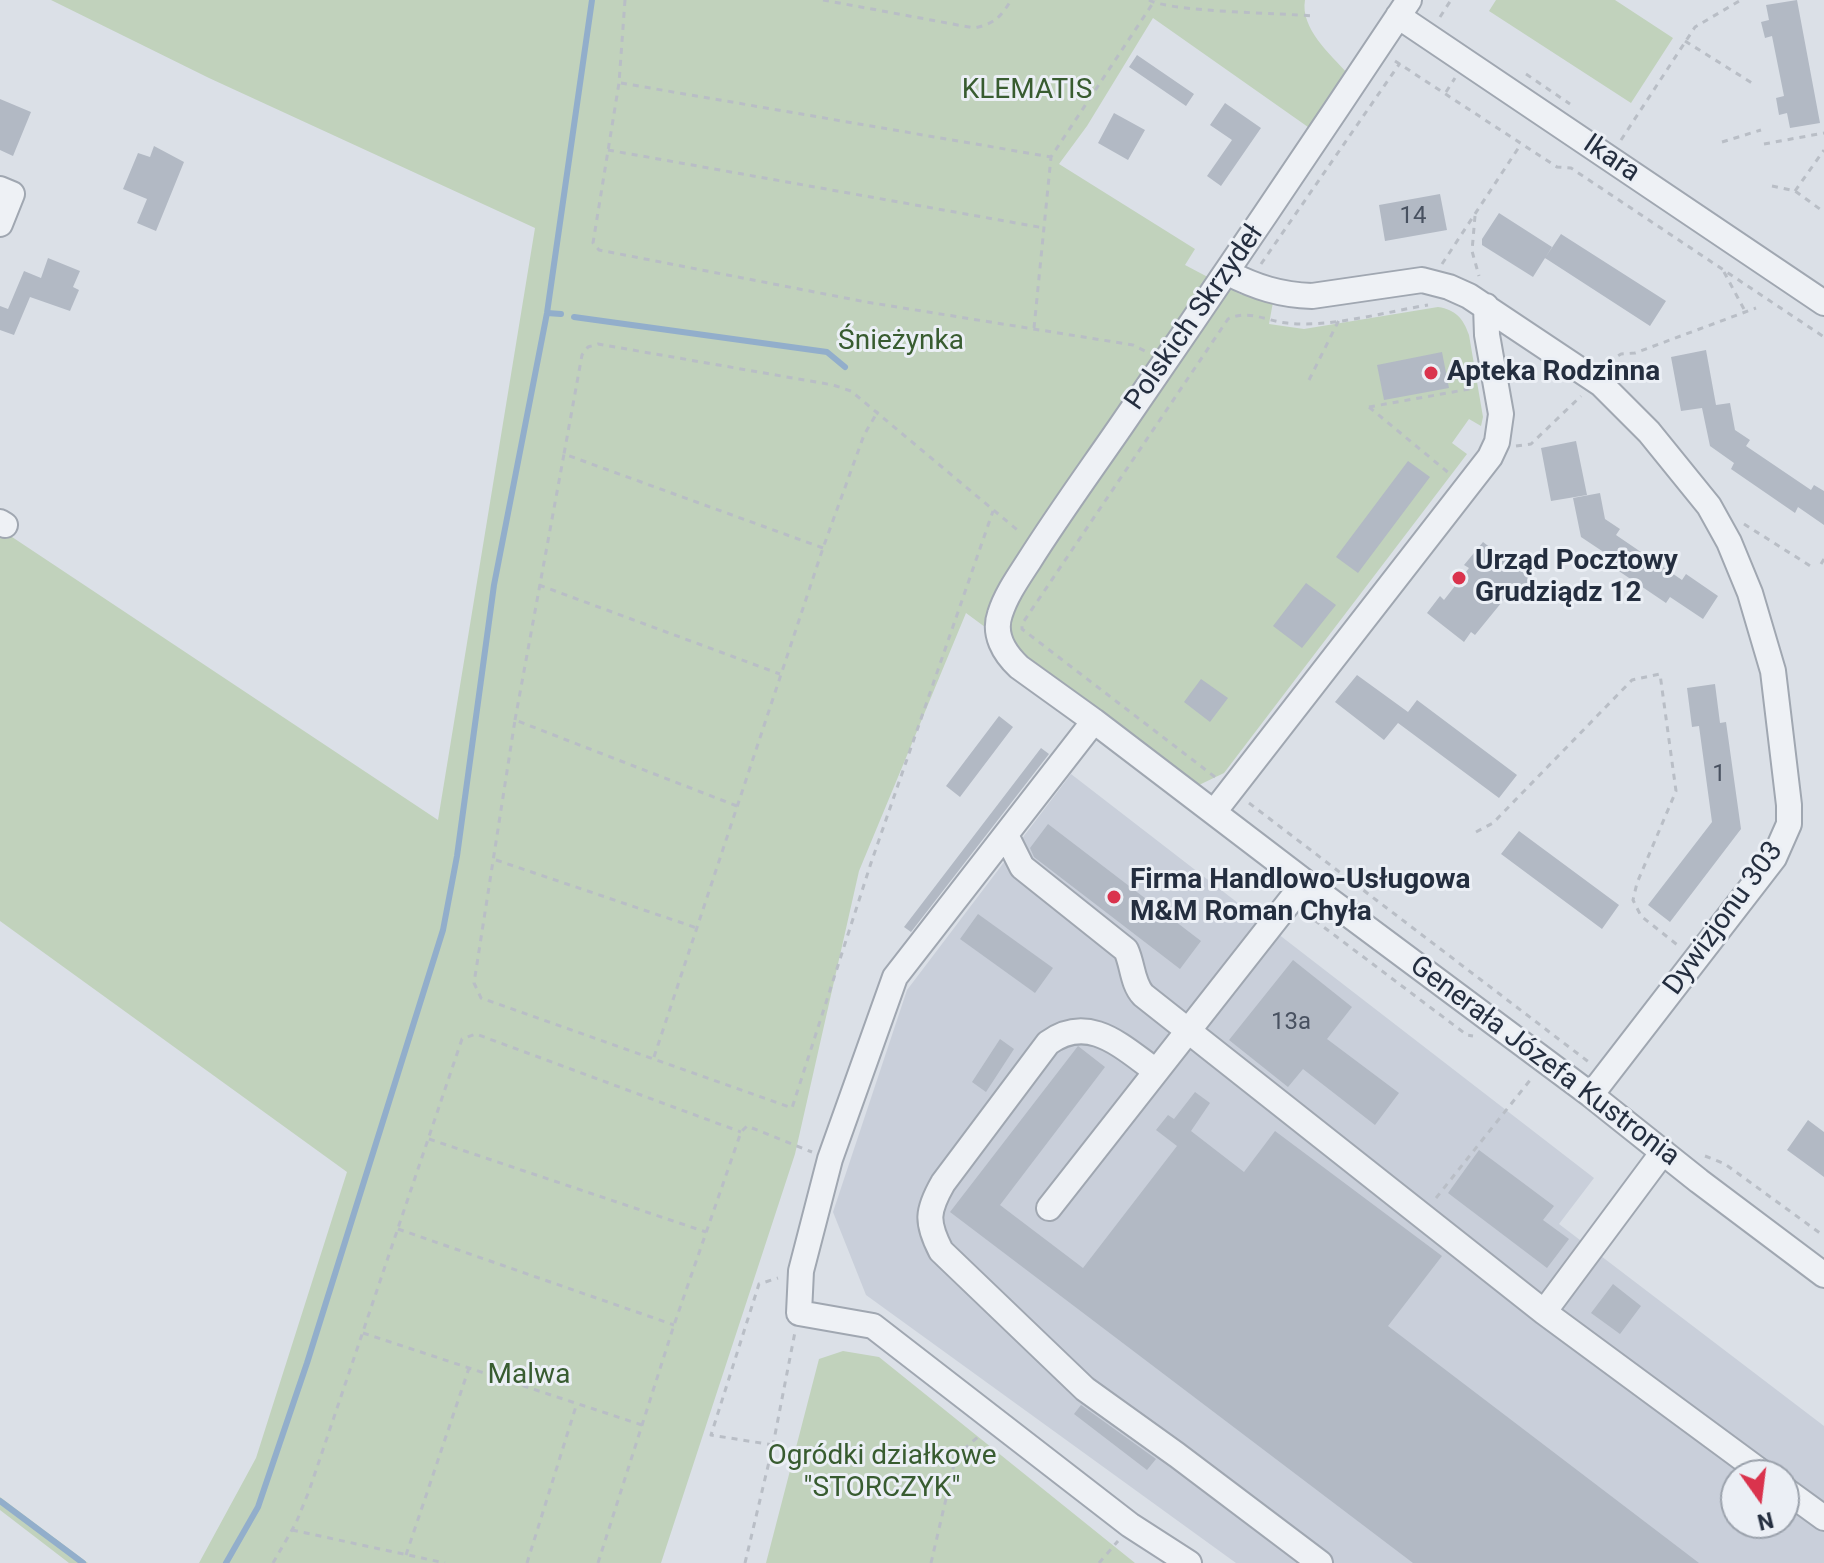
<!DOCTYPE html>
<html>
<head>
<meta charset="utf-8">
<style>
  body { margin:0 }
  #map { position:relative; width:1824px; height:1563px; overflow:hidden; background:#dbe0e7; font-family:Roboto,sans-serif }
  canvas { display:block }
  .north { position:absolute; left:1720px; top:1459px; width:80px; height:80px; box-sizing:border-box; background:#ebeff5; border:2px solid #9ba2ac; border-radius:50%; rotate:166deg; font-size:22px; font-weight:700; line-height:32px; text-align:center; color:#242e3f }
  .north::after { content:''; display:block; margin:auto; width:28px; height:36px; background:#da334d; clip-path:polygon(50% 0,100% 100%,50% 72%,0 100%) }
</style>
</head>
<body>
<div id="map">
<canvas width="1824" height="1563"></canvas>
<div class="north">N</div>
</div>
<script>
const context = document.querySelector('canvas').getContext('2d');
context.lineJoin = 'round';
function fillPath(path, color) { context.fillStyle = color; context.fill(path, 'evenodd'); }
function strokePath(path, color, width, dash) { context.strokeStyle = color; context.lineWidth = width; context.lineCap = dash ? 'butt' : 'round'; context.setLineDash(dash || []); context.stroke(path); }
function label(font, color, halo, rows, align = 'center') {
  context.font = font + ' Roboto,sans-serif'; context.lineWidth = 6; context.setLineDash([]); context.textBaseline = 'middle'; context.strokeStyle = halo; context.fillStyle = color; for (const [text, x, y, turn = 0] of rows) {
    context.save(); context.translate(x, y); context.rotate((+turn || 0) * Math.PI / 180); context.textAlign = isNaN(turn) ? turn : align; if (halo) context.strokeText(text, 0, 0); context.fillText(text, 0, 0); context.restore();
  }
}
fillPath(new Path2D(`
  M1071 774 1594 1178 1559 1224 1824 1426V1563H1236L866 1295 833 1212 907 990ZM1736 1475H1784V1523H1736Z`), '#c9cfda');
fillPath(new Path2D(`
  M51 0H1305C1300 28 1330 54 1347 73L1308 127 1153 18 1087 126 1059 164 1195 249 1185 265 1240 294 1273 302 1269 324 1304 329 1438 307C1456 310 1463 318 1469 335L1483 417 1481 426 1469 419 1452 443 1467 454 1224 773 1199 785 966 613 859 871 795 1154 661 1563H199L256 1458 347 1172 0 921V529L438 820 535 228 209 78Z
  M1496 0H1615L1673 38 1631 103 1489 11Z
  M843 1351 879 1357 1135 1563H766L819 1359Z
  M0 1497 88 1563H69L0 1510Z`), '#c1d2bc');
strokePath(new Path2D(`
  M547 313 561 314
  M574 317 827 352 845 367
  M0 1501 83 1563
  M226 1563 258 1507 307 1363 443 930 457 856 494 585 547 313 592 0`), '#92aecb', 6);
fillPath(new Path2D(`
  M1797 0 1820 123 1790 128 1787 113 1779 115 1776 98 1784 96 1772 36 1765 38 1761 22 1769 20 1766 5Z
  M1137 55 1194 94 1186 106 1129 67Z
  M0 99 31 112 13 156 0 150Z
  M1225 103 1261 128 1221 186 1207 176 1232 140 1210 125Z
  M1114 113 1145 130 1128 160 1098 143Z
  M154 146 184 162 156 231 137 223 147 199 123 189 138 153 150 157Z
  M1440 194 1447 230 1385 241 1379 205Z
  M1499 213 1552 247 1533 277 1482 245V239Z
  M1561 234 1666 301 1650 326 1545 258Z
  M48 258 80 271 73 287 79 290 70 311 30 297 14 335 0 330V306L8 309 24 271 41 278Z
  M1706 350 1716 405 1730 403 1735 430 1750 440 1746 446 1811 490 1814 485 1824 491V525L1798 507 1795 513 1731 469 1734 463 1710 446 1702 408 1681 411 1671 357Z
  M1442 352 1449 388 1384 400 1377 365Z
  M1576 441 1587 495 1551 501 1541 448Z
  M1408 461 1430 477 1358 573 1336 557Z
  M1600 493 1605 519 1620 529 1616 535 1682 580 1686 574 1718 596 1703 619 1670 597 1666 603 1601 559 1605 553 1581 537 1573 498Z
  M1483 542 1534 581 1520 599 1515 595 1511 601 1506 597 1475 635 1471 632 1464 642 1427 613 1440 596 1444 600 1469 568 1464 565Z
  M1306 583 1336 605 1302 648 1273 626Z
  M1357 675 1408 712 1417 700 1517 775 1499 798 1398 723 1384 740 1335 702Z
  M1201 679 1228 698 1210 722 1184 702Z
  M1715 684 1720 723 1726 722 1741 829 1670 922 1648 905 1712 822 1699 726 1692 727 1687 688Z
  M999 716 1013 727 960 797 946 786Z
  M1041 748 1049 754 911 932 904 927Z
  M1048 824 1201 941 1180 969 1034 857 1030 848Z
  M1519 831 1619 905 1602 929 1501 854Z
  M978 914 1053 968 1035 993 960 939Z
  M1293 960 1352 1007 1327 1039 1399 1093 1375 1125 1303 1069 1288 1087 1229 1040Z
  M1000 1039 1014 1049 986 1092 972 1082Z
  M1078 1046 1105 1067 1000 1205 1083 1268 1177 1146 1156 1130 1168 1115 1174 1119 1195 1092 1210 1103 1191 1131 1244 1172 1275 1131 1442 1256 1388 1326 1699 1563H1413L950 1212Z
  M1808 1120 1824 1132V1177L1787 1150Z
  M1479 1150 1554 1206 1543 1220 1569 1239 1547 1268 1448 1193Z
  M1613 1284 1641 1306 1620 1334 1591 1313Z
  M1081 1405 1156 1459 1147 1470 1074 1414Z`), '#b2b9c4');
const minor = new Path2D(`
  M1409 0C1314 143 1218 285 1121 426 1090 471 1058 515 1029 561 1018 578 1006 595 1000 614 993 634 1004 653 1019 667L1094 721 1305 882 1591 1095 1699 1181 1824 1275
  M1398 16 1824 303
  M0 189 12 194 0 224
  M1228 273C1256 287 1280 295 1312 296L1422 280 1449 287 1469 296 1601 384 1649 432 1709 506 1729 542 1750 593 1773 671 1789 805V824L1774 858 1591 1095
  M0 522 5 525
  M1094 721 895 977 830 1159 801 1271 799 1313 873 1326 1130 1525 1189 1563
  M1214 812 1490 457 1497 442 1501 414 1487 335 1486 306
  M1006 835 1022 867 1126 950C1133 965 1132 983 1143 995L1544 1312 1765 1475
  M1156 1071C1122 1047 1089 1013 1048 1043L943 1183C927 1211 926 1222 941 1251L1085 1389 1177 1455 1320 1563
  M1049 1208 1305 882
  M1544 1312 1663 1152
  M1784 1489 1824 1518`);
strokePath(minor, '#a0a7b1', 28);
strokePath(new Path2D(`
  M625 0 619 83 593 243 599 250 866 302 1133 345 1147 352
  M823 0 974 28C994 24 1001 17 1011 0
  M1149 0C1170 12 1282 13 1313 16
  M1440 17 1451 0
  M1685 41 1752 83
  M1395 61 1557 167 1571 168 1824 337
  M1526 74 1570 104
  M621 83 1051 157
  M1446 92 1455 78
  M1621 140 1695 27 1741 0
  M1722 142 1761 130
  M1764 144 1824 133
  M608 150 1044 228
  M1772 186 1795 191 1824 212
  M1795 191 1824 150
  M1475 216 1472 251 1479 276
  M1261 264 1400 63
  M1442 264 1521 144
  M1724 272 1745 311
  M1034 328 1051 157 1155 0
  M1608 362 1621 354 1635 353 1756 308
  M1309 380 1339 320
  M1369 407 1450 474
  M1369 407 1475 388
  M1516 446 1531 444 1581 396
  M1744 524 1812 567
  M823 548 564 454 582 355 588 347 598 344 833 385 851 391 1021 533
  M1821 564 1824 559
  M539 585 780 674
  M515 720 564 454
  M1215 777 1022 629V624L1228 319C1248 309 1266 321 1287 323 1330 328 1385 312 1428 305
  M1249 803 1590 1063
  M737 806 515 720 474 983 481 998 792 1108 871 863 993 511
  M1476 832 1493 823 1632 680 1660 674 1676 791 1637 883 1633 900 1641 916 1680 947
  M496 860 697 928
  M1305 913 1467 1035 1473 1036
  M654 1057 823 548 864 435 878 411
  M429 1139 706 1232
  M1705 1156 1725 1164 1824 1236
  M1436 1198 1531 1079
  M398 1229 674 1325
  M363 1333 642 1425
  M773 1445 711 1435 759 1284 778 1278
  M292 1530 445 1563
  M406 1555 469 1368
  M273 1563 296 1523 309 1491 462 1039 476 1034 741 1132
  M527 1563 577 1403
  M598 1563 674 1325 741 1132 747 1126 812 1152
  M745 1563 773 1445 795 1332
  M931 1563 956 1456 979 1436
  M1099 1563 1118 1541`), '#b9bec6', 3, [6, 6]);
strokePath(minor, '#eef1f5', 24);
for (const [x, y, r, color] of [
  [1431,373,8,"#da334d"],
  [1459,578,8,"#da334d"],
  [1114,897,8,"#da334d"]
]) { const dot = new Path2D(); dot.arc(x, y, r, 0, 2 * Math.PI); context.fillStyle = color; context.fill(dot); strokePath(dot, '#ebeff5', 3); }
label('24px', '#485160', null, [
  ["14",1413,217],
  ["1",1719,775],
  ["13a",1291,1023]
]);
label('28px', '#385c30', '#ebeff5', [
  ["KLEMATIS",1027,91],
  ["Śnieżynka",901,342],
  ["Malwa",529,1376],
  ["Ogródki działkowe",882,1457],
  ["\"STORCZYK\"",882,1489]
]);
label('28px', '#242e3f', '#ebeff5', [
  ["Ikara",1611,159,34],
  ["Polskich Skrzydeł",1195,318,-55],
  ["Dywizjonu 303",1724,919,-54],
  ["Generała Józefa Kustronia",1544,1062,37]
]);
label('bold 28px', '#242e3f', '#ebeff5', [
  ["Apteka Rodzinna",1447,373],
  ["Urząd Pocztowy",1475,562],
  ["Grudziądz 12",1475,594],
  ["Firma Handlowo-Usługowa",1130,881],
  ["M&M Roman Chyła",1130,913]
], 'left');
</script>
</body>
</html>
